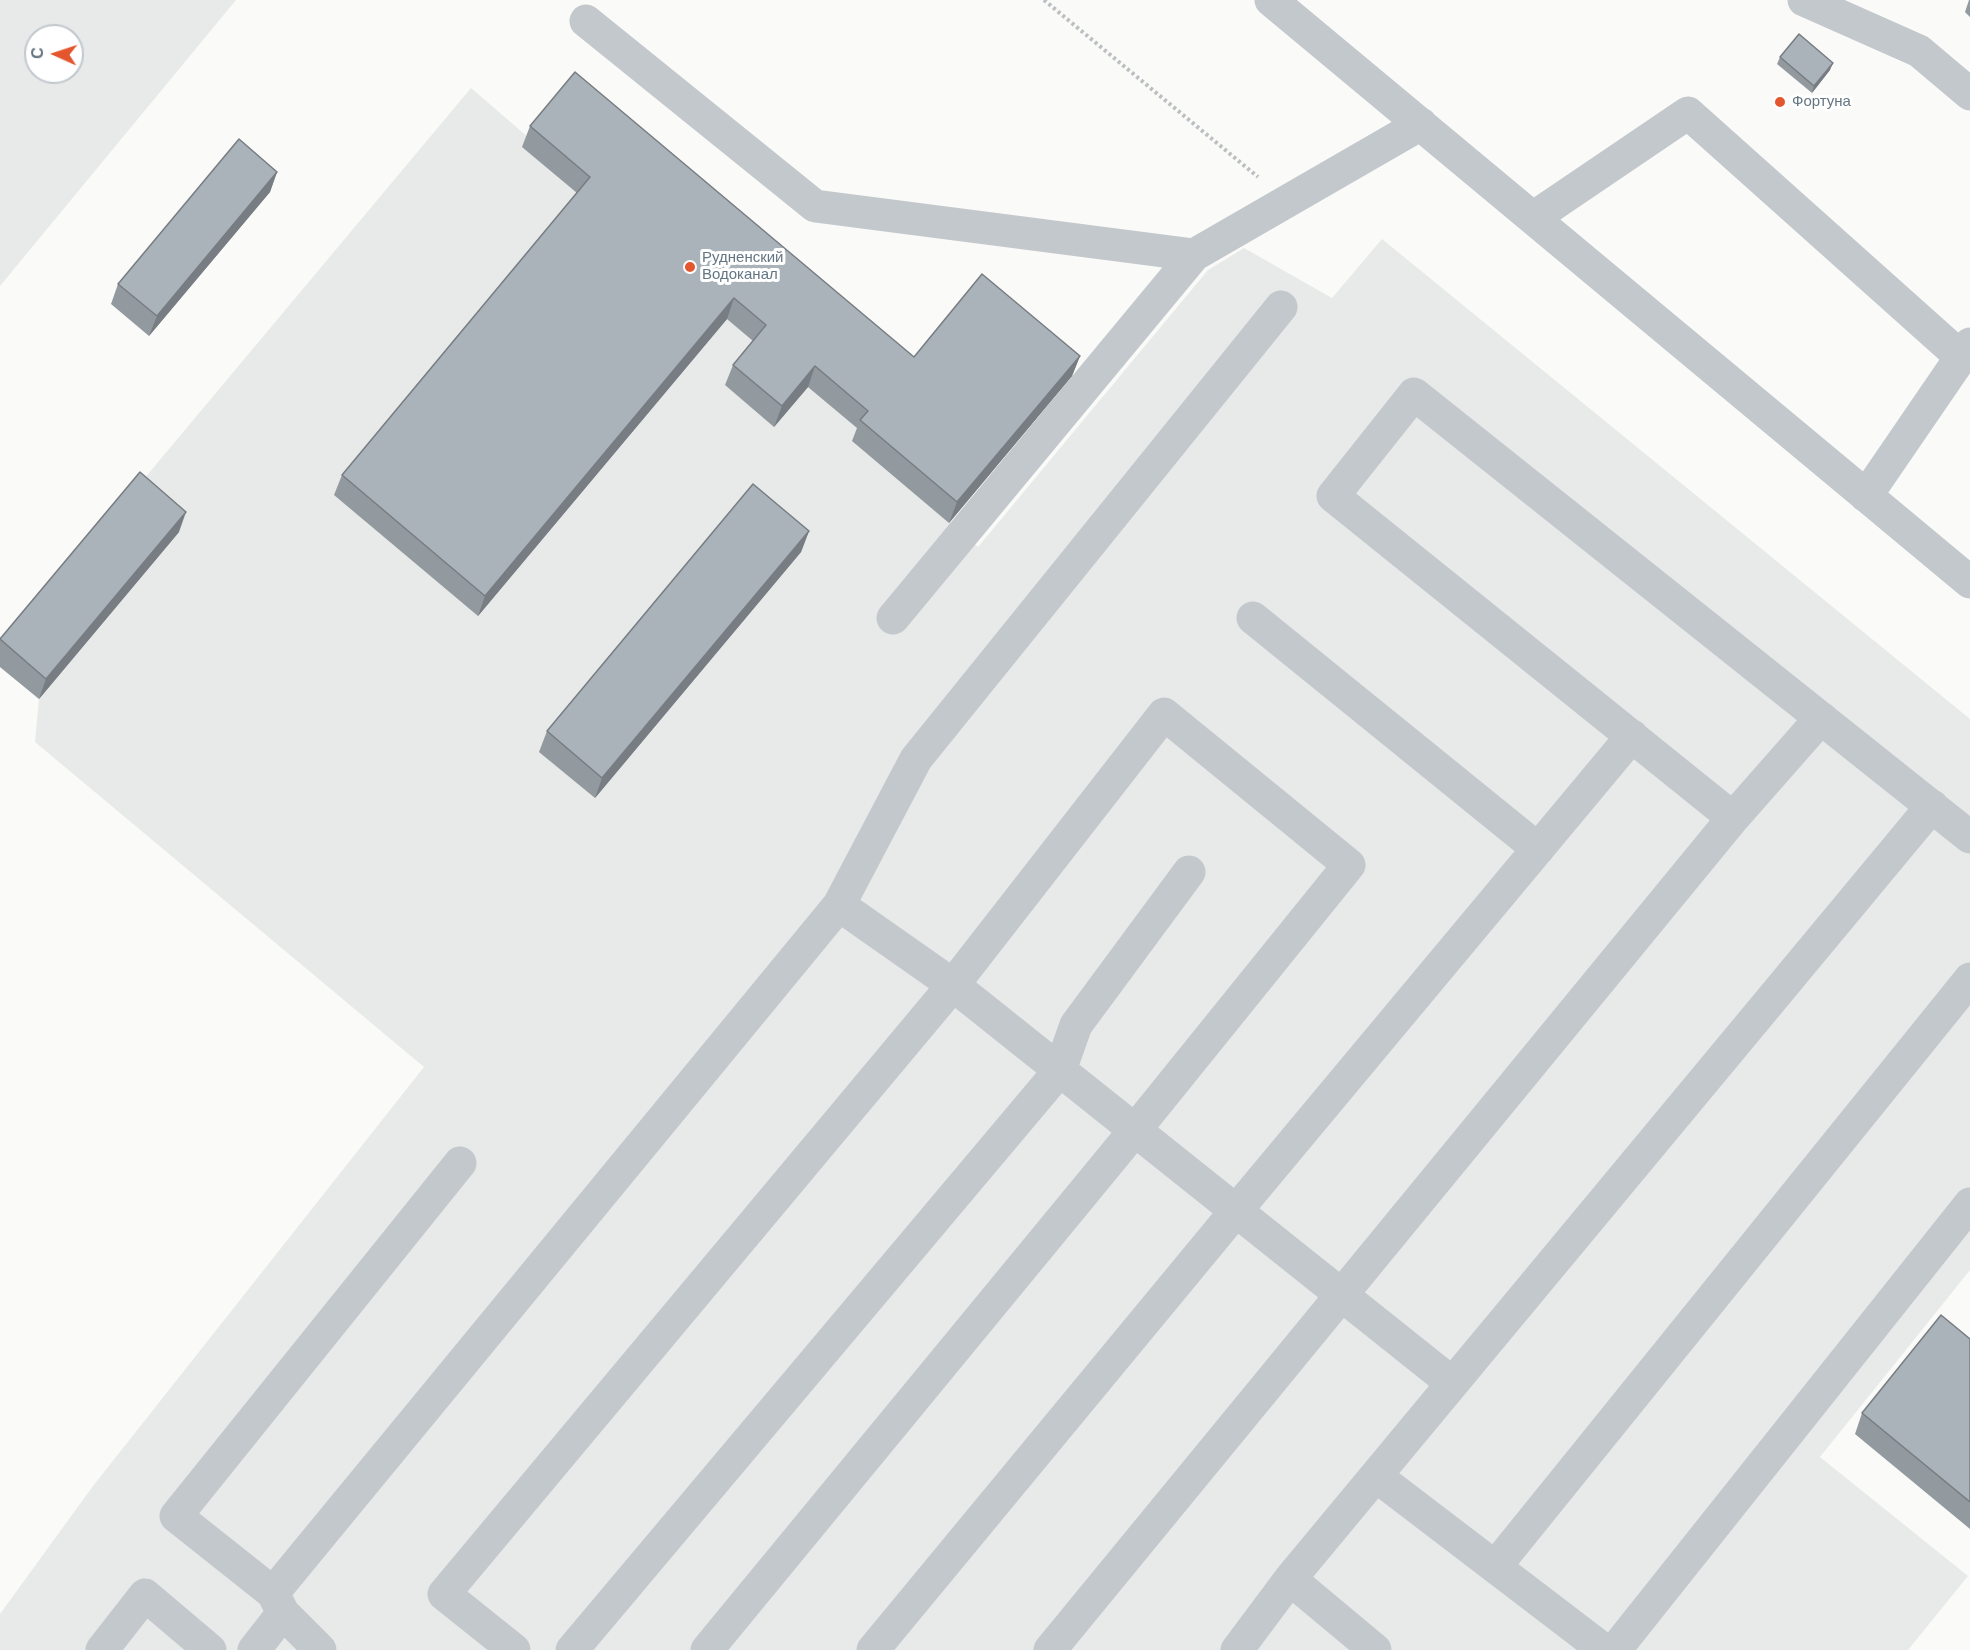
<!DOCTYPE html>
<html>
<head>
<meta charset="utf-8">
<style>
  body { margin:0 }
  #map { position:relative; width:1970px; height:1650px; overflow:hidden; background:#fafaf8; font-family:Arial,sans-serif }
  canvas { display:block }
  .north { position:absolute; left:24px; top:24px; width:60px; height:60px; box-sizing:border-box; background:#fff; border:2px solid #c1c8cd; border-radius:50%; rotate:273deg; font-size:16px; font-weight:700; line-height:24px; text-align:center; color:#657683 }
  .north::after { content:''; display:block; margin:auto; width:21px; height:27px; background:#e4572e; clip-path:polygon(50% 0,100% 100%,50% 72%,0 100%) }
</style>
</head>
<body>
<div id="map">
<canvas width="1970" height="1650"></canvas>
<div class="north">С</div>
</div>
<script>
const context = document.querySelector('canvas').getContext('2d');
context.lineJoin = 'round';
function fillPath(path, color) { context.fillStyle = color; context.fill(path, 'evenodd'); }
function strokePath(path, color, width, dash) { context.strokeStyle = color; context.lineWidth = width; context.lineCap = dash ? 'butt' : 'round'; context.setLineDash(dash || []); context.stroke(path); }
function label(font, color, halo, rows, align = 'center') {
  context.font = font + ' Arial,sans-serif'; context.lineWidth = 6; context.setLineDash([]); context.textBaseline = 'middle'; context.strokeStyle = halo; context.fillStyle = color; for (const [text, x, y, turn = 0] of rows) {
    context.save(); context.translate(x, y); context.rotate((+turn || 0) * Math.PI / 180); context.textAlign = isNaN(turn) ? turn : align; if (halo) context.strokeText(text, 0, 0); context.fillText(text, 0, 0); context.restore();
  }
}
fillPath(new Path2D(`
  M0 0H236L0 286ZM36 36H72V72H36Z
  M471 88 529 138 906 377 1072 376 950 522 978 547 1208 270 1244 248 1332 298 1382 239 1970 719V1270L1820 1457 1968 1576 1908 1650H0V1614L93 1486 424 1067 35 742 39 699 0 667V651Z`), '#e8e9e9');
strokePath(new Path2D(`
  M1044 0 1258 177`), '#bbbfc2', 4, [3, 3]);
strokePath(new Path2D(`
  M1271 0 1970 582
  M1804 0 1919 51 1970 94
  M586 21 815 206 1194 255
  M1533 218 1688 113 1961 357
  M1866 496 1970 344
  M893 618 1194 255 1421 124
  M1253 618 1538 849
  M1733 818 1333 496 1414 394 1970 837
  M839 905 953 985 1452 1383
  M1376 1476 1604 1650
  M1495 1567 1970 979
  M1290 1579 1375 1650
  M273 1593 839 905 916 759 1281 307
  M102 1650 145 1595 210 1650
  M254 1650 283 1613
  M320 1650 283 1613 273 1593 176 1516 460 1163
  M514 1650 444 1594 953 985 1164 714 1349 865 1135 1130 707 1650
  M572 1650 1060 1070 1076 1025 1189 872
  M873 1650 1235 1212 1632 736
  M1050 1650 1733 818 1821 718
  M1237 1650 1290 1579 1932 806
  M1615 1650 1970 1204`), '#c3c8cc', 33);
fillPath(new Path2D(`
  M1969 0H1970V17L1965 12Z
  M1780 57 1830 70 1812 93 1777 64Z
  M530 126 914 357 1080 356 1072 376 949 523 852 441 857 428 808 387 774 427 725 385 733 365 753 341 727 319 478 616 334 495 342 475 577 193 522 147Z
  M277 172 270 192 149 336 111 304 118 284Z
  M809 531 801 552 595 798 539 752 547 731Z
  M179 532 39 699 0 667V640Z
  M1970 1339V1529L1855 1434 1862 1413Z`), '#929a9f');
fillPath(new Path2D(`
  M1833 63 1830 70 1812 93 1814 86Z
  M277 172 270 192 149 336 157 316Z
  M734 298 727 319 478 616 485 596Z
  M1080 356 1072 376 949 523 957 502Z
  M815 366 808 387 774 427 782 406Z
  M186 512 179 532 39 699 46 679Z
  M809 531 801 552 595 798 602 778Z`), '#777d82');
const building = new Path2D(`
  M1799 34 1833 63 1814 86 1780 57Z
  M575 72 914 357 982 274 1080 356 957 502 860 420 868 411 815 366 782 406 733 365 766 325 734 298 485 596 342 475 590 177 530 126Z
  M239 139 277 172 157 316 118 284Z
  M140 472 186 512 46 679 0 639Z
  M753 484 809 531 602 778 547 731Z
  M1941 1315 1970 1339V1502L1862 1413Z`);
fillPath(building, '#aab3b9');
strokePath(building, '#777d82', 1.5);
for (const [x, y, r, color] of [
  [1780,102,6,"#e4572e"],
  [690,267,6,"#e4572e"]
]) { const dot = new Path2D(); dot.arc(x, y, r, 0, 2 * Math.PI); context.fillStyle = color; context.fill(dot); strokePath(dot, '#fff', 2); }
label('15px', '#657683', '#fff', [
  ["Фортуна",1792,102],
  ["Рудненский",702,258],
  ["Водоканал",702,275]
], 'left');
</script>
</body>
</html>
